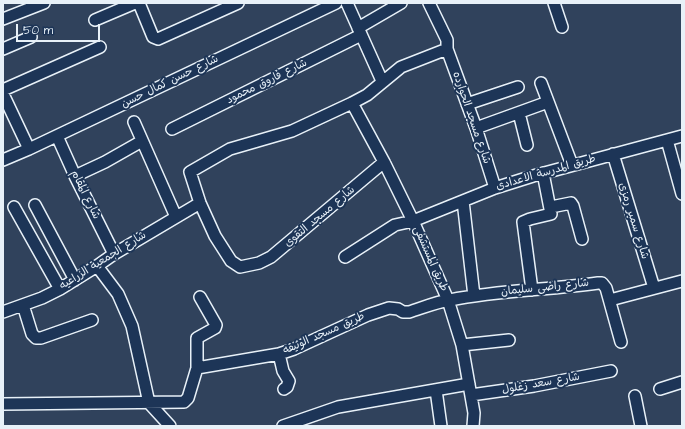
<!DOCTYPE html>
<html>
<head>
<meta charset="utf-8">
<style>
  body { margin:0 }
  #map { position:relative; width:685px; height:429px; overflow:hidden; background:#30425c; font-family:"Architects Daughter",sans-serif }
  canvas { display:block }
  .frame { position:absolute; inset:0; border:4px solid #e8f1f8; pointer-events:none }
  .scale { position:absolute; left:16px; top:24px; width:84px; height:18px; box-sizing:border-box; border:2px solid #e8f1f8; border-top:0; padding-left:5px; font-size:12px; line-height:14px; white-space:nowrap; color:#e8f1f8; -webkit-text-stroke:3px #1d3557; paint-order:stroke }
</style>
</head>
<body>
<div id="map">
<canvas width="685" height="429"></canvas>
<div class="frame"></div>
<div class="scale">50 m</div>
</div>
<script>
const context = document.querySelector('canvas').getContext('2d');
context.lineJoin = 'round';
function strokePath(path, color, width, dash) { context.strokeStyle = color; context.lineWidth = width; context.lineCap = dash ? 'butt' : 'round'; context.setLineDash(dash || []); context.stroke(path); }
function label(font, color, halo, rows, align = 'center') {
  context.font = font + ' "Architects Daughter","Playpen Sans Arabic",sans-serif'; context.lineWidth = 4; context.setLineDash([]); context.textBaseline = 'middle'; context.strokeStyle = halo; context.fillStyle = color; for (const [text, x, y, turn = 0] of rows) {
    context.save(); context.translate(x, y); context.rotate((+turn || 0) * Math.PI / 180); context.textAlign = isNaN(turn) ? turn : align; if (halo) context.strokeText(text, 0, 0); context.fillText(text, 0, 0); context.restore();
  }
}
const minor = new Path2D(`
  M139 3 153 37 158 39 238 3
  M347 3 382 81
  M429 3 447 40V49L476 128 495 188
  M554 3 562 27
  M3 19 44 3
  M95 20 135 3
  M358 28 401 3
  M3 49 31 37
  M541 83 572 165
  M3 90 100 47
  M3 94 29 149
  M352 103 384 162 413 221 448 300 462 345 474 413 473 426
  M467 104 518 87
  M519 113 527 145
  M134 122 176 217
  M476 128 548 102
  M172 129 361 35
  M57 136 75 176 114 254
  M667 140 682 194
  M613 154 654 288
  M3 160 29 149 336 3
  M384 162 271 257 259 263 240 267 231 261 215 236 200 203 190 172 230 149 292 131 352 103 367 95 401 67 447 49
  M75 176 105 162 142 141
  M463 201 474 296
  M35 205 75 280
  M14 207 60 289
  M551 207 571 203 573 206 582 239
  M345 257 395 225 413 221 495 188 533 176 682 136
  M97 266 118 294 132 326 149 403 170 426
  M532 290 523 222 530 219 551 214 543 173
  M610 300 682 281
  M23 305 32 334 36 338H41L92 320
  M3 312 42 298 60 289 97 266 114 254 200 203
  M462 345 509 340
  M279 354 283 371 289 381 287 387 284 389
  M197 368 279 354 294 349 368 315 389 308 398 309 403 312H409C422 308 436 302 450 300 499 290 549 290 598 283H602L606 288 621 342
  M660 389 682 382
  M436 390 441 426
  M471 395 534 386 611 371
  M635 396 641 426
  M3 404 184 402 188 398 197 368V338L215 328 216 325 200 297
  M283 426 338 407 469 384`);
strokePath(minor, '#e8f1f8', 14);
strokePath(minor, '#1d3557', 11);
label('11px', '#e8f1f8', '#1d3557', [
  ["شارع حسن كمال حسن",170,82,-26],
  ["شارع فاروق محمود",267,82,-26],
  ["شارع مسجد الحوارده",471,118,71],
  ["طريق المدرسة الاعدادى",546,173,-16],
  ["شارع المقام",85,195,64],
  ["شارع مسجد التقوى",320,217,-40],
  ["شارع سمير رمزى",633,221,73],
  ["طريق المستشفى",430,259,66],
  ["شارع الجمعية الزراعيه",103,261,-32],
  ["شارع راضى سليمان",545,288,-6],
  ["طريق مسجد الوثيقه",324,334,-24],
  ["شارع سعد زغلول",541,384,-10]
]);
</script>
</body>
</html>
